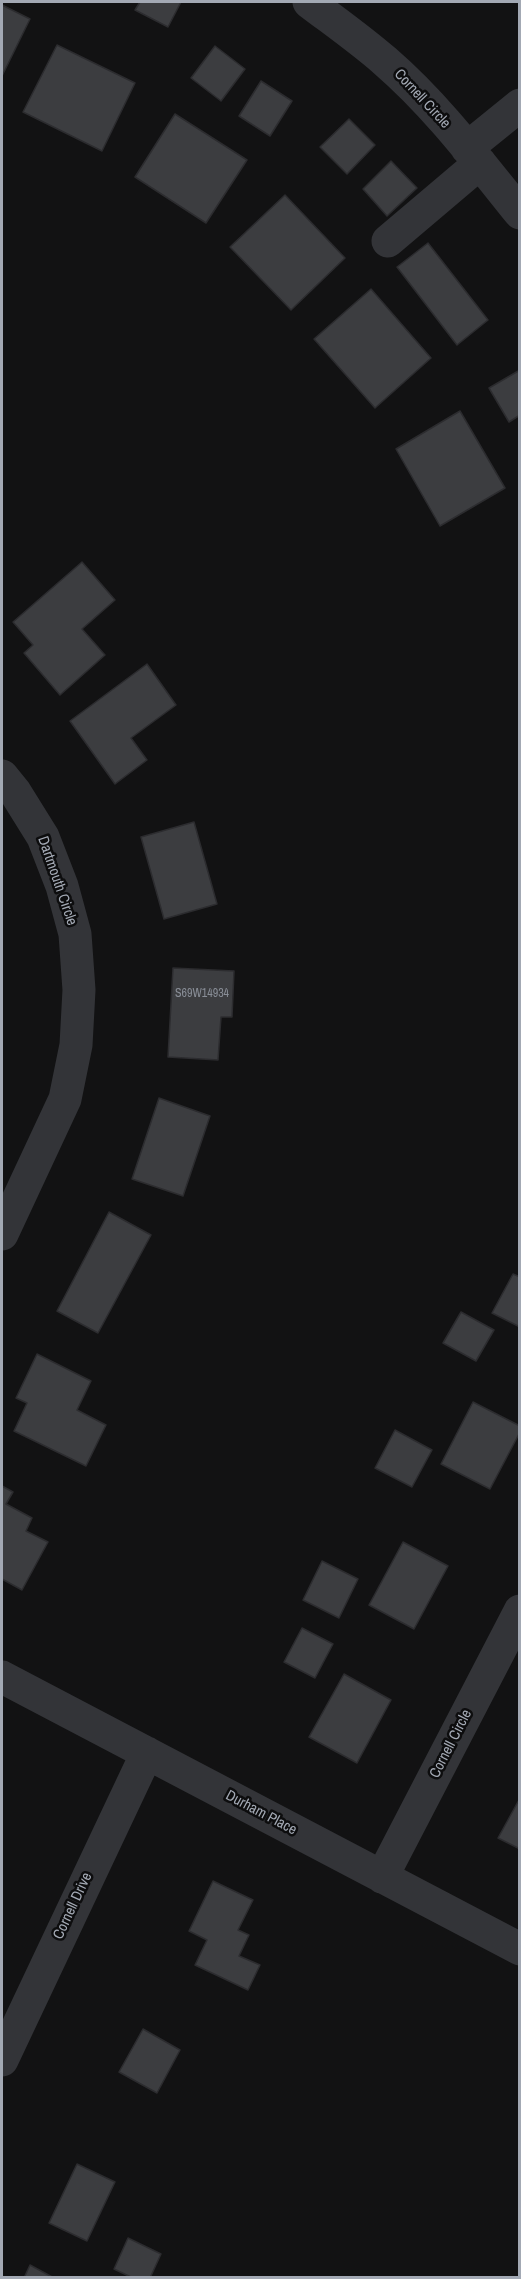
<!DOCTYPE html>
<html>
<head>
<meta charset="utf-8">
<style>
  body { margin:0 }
  #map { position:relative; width:521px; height:2279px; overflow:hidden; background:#121213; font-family:"Archivo Narrow",sans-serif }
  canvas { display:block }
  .frame { position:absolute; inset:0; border:3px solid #a3a9b4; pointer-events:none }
</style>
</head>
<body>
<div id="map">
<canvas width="521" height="2279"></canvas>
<div class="frame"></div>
</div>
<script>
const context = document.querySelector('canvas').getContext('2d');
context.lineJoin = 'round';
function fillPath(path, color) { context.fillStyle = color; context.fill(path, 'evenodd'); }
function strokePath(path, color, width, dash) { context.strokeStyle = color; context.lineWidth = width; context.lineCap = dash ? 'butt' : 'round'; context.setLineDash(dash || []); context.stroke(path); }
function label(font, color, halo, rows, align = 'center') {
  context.font = font + ' "Archivo Narrow",sans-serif'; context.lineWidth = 5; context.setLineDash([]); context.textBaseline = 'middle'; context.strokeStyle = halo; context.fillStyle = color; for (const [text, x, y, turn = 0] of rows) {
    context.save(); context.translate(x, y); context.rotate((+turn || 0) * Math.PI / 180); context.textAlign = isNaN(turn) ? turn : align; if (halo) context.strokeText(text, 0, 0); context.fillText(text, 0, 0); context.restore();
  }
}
const building = new Path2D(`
  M140 2H181L168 27 135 10Z
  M2 5 30 19 2 76Z
  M57 45 135 83 102 151 23 112Z
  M215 46 245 69 221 101 191 78Z
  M261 81 292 101 270 136 239 116Z
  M175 114 247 160 206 223 135 177Z
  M349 119 375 145 347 174 320 147Z
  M391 161 417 188 387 216 363 189Z
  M285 195 345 258 291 310 230 247Z
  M428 243 488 320 457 345 397 267Z
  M371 289 431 358 375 408 314 339Z
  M520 370V415L509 422 489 388Z
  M460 411 505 488 440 526 396 449Z
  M82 562 115 600 82 629 105 655 60 695 24 653 33 645 13 622Z
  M147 664 176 705 131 738 147 760 115 784 70 721Z
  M194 822 217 904 164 919 141 837Z
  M173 968 234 971 232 1017H221L218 1060 168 1057Z
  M159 1098 210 1116 183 1196 132 1179Z
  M109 1212 151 1235 98 1333 57 1311Z
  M513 1274 520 1277V1327L492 1313Z
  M461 1312 494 1330 476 1361 443 1343Z
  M37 1354 91 1381 77 1410 106 1425 86 1466 14 1431 27 1403 16 1398Z
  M473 1402 520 1426V1432L490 1489 441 1464Z
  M395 1430 432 1450 412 1487 375 1468Z
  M2 1486 13 1492 6 1504 32 1518 26 1531 48 1542 22 1590 2 1579Z
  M403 1542 448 1566 414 1629 369 1605Z
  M322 1561 358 1579 339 1618 303 1600Z
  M302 1628 333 1644 315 1678 284 1662Z
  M344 1674 391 1700 357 1763 309 1737Z
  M520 1798V1849L498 1838Z
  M213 1881 253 1900 238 1930 249 1935 239 1956 260 1965 248 1990 195 1965 207 1940 189 1931Z
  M143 2029 180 2050 157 2093 119 2072Z
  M77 2164 115 2182 87 2241 49 2223Z
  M128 2238 161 2254 150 2278H133L114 2269Z
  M30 2265 54 2278H24Z`);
fillPath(building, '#3c3d40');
strokePath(building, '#2c2c2f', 1.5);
strokePath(new Path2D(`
  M309 2C334 21 361 40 385 61 436 105 478 161 520 213
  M467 148 520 105
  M388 241 480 163
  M2 776 15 792 43 837 62 886 75 934 79 990 76 1045 65 1099 2 1234
  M2 1677 520 1949
  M382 1877 520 1611
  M2 2060 147 1753`), '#333438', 33);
label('12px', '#898e97', null, [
  ["S69W14934",202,994]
]);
label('15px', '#a3a9b4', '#0d0d0e', [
  ["Cornell Circle",422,99,47],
  ["Dartmouth Circle",57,881,71],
  ["Cornell Circle",451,1744,-63],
  ["Durham Place",261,1813,28],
  ["Cornell Drive",73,1906,-65]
]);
</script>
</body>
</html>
